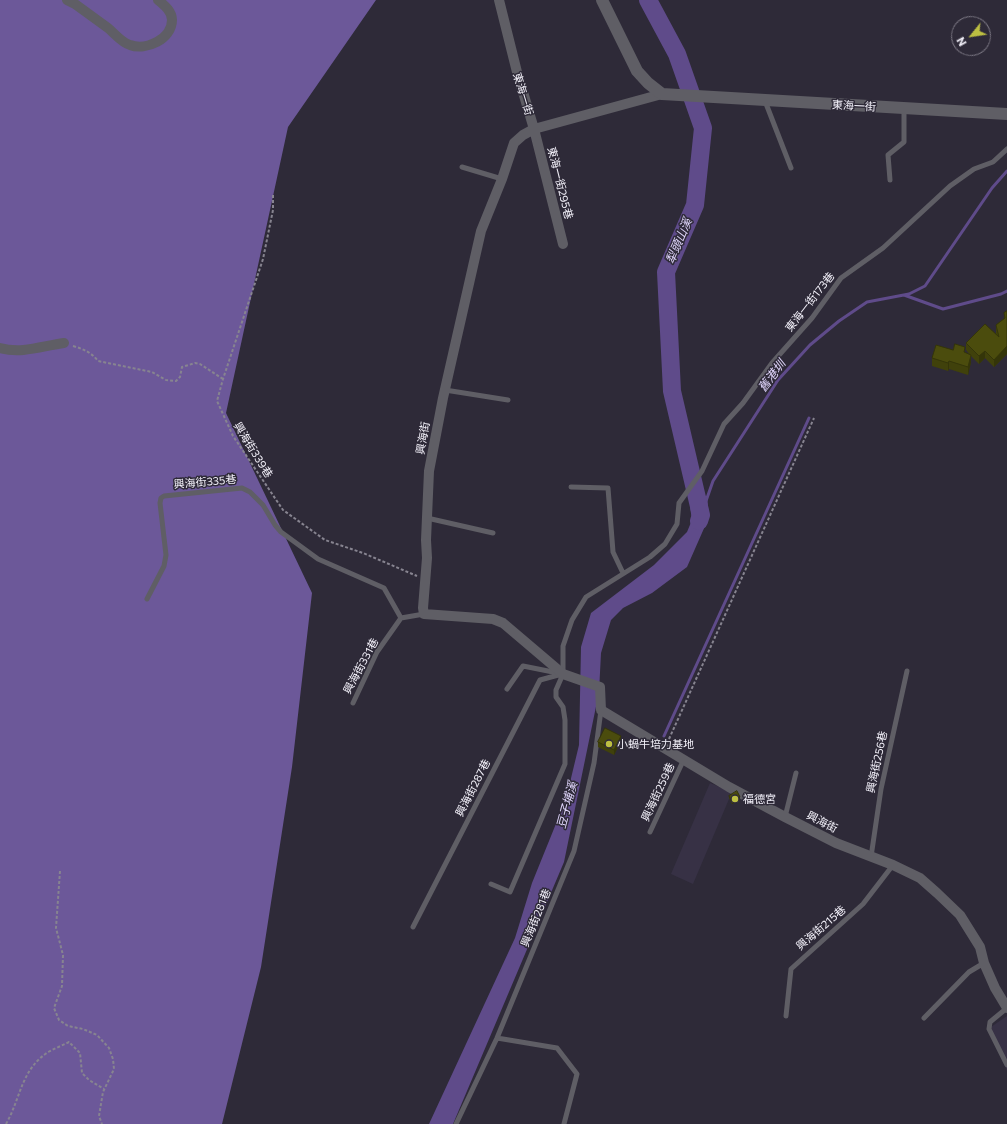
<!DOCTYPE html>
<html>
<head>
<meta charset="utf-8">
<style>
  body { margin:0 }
  #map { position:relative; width:1007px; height:1124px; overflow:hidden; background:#2e2a38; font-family:Commissioner,sans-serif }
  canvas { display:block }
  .north { position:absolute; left:951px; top:16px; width:40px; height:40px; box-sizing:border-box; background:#2e2a38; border:1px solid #7e7a86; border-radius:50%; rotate:240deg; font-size:11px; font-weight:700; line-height:16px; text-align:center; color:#f5f3fc }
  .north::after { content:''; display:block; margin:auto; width:14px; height:18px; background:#bdbf42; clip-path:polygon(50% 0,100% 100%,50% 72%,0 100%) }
</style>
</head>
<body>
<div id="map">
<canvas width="1007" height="1124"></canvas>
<div class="north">N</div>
</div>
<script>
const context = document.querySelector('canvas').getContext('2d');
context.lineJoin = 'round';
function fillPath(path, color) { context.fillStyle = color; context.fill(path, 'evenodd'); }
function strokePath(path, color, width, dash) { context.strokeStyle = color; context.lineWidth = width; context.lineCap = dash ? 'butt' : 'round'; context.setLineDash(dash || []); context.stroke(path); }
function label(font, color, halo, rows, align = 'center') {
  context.font = font + ' Commissioner,"Noto Sans TC",sans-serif'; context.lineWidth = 3; context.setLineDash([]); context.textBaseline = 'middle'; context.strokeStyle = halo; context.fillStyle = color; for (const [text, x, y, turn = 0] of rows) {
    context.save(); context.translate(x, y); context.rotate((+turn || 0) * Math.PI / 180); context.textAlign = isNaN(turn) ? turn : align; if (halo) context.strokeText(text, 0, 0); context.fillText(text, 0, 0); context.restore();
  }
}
fillPath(new Path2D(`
  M710 783 732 792 693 884 671 874Z
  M1007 1016V1071L988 1029Z`), '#373145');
fillPath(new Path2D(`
  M0 0H376L288 127 226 413 312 593 292 767 261 967 222 1124H0Z`), '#6c5899');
fillPath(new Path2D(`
  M700 495 707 496 709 517 687 567 652 593 623 608 611 620 601 653 599 692 564 862 453 1124H429L515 938 532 883 566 799 579 745 581 647 591 613 654 565 687 532 692 520 690 507Z`), '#5f4b8a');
strokePath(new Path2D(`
  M904 295 943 309 1001 294 1007 291
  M706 501 713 481 778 380 810 345 839 321 867 302 909 294 925 286 992 188 1007 171
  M664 736 809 418`), '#5f4b8a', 3);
strokePath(new Path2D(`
  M648 0 677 54 703 128 695 205 666 272 672 391 701 515 699 521`), '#5f4b8a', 18);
strokePath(new Path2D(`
  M273 195V210L263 259 223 379 217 401 233 436 283 510 325 540 363 553 417 576
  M73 346C83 349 91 352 98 361L152 372 166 380 176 381 180 377 182 367 195 363 200 364 223 379
  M669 739 814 418
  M60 871 56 928 63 955 62 986 54 1008 59 1020 68 1026 83 1029 97 1035 109 1048 113 1059 114 1069 103 1092 99 1116 102 1124
  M6 1124C21 1098 21 1068 50 1051 56 1048 63 1045 69 1042L80 1053 82 1073 89 1080 104 1089`), '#878490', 2, [3, 2]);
strokePath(new Path2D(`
  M765 101 791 168
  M462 167 502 179
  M890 180 888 155 904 142V109
  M445 390 508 400
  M571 487 608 488 613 552 623 573
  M427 518 493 533
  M147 599 164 566 166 555 160 503 161 498 164 496 242 488 250 492 263 505 275 525 281 532 318 559 384 588 401 618
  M507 689 523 666 558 673
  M353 703 377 652 401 618 424 614
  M785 817 796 773
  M650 832 684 759
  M871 857 881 789 907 671
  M491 884 510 892 565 764V720L563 707 556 697V690L563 674V646L572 620 586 597 650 557 665 544 677 524 679 503 702 471 724 424 743 403 772 363 812 318 841 278 883 248 950 186 974 169 993 162 1007 149
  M413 927 540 680 562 674
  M1007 1008 990 1022 989 1029 1007 1065
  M786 1016 791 969 863 904 893 865
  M924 1018 969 972 984 963
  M497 1038 557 1048 577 1074 564 1124
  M456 1124 497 1038 574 851 594 763 601 710`), '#5f5e65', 5);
strokePath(new Path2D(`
  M67 0 75 4C86 12 97 20 108 28 114 33 122 43 130 45 146 51 172 39 172 20 172 11 164 5 158 0
  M499 0 517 72 534 129 563 244
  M662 94 534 129 523 135 514 143 502 179 481 231 443 398 429 471 426 540 427 558 423 608 424 614 493 619 503 623 563 674 600 687 601 710 729 787 785 817 836 843 893 865 920 878 937 893 960 915 980 947 984 963 995 988 1007 1008
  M0 348C22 354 42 346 64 343`), '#5f5e65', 10);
strokePath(new Path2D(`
  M602 0 637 71 648 83 662 94 1007 114`), '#5f5e65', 12);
fillPath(new Path2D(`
  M1007 311V354L994 367 985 358 979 364 971 356V362L968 375 949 369 948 371 932 366V358L953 350 970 355 966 350V343L996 335V325L1004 319V313Z
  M621 741 614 755 598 747V742Z
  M729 796 740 800 732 804 729 798Z`), '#40410b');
fillPath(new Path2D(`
  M1007 346V354L994 367V360Z
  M985 351V358L979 364V356Z
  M971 355V362L968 375V367Z
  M949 361V369L948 371V363Z
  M621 736V741L614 755V750Z
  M740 797V800L732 804V802Z`), '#343509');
const building = new Path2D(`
  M1007 311V346L994 360 985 351 979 356 966 343 985 324 999 337 996 325 1005 318 1004 313Z
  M955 344 965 347 964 352 971 355 968 367 949 361 948 363 932 358 936 345 953 350Z
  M605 728 621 736 614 750 598 742Z
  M737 791 740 797 732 802 729 796Z`);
fillPath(building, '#4b4c0d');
strokePath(building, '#343509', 1);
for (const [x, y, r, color] of [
  [609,744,4,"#bdbf42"],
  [735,799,4,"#bdbf42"]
]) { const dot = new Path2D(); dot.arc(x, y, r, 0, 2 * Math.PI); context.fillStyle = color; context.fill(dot); strokePath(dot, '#2e2a38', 1.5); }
label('11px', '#f5f3fc', '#2e2a38', [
  ["東海一街",523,94,73],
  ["東海一街",854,106,3],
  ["東海一街295巷",560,183,76],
  ["東海一街173巷",810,302,-52],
  ["興海街",423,438,-80],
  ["興海街339巷",253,450,58],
  ["興海街335巷",205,482,-5],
  ["興海街331巷",361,666,-62],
  ["興海街256巷",877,762,-78],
  ["興海街287巷",473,788,-63],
  ["興海街259巷",658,792,-65],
  ["興海街",822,822,27],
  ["興海街281巷",536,918,-68],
  ["興海街215巷",821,928,-41]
]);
label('11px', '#f5f3fc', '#2e2a38', [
  ["小蝸牛培力基地",617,744],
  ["福德宮",743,799]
], 'left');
label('italic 12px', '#e0d6fc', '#2e2a38', [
  ["犁頭山溪",679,241,-67],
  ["舊港圳",772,376,-53],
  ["豆子埔溪",567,805,-75]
]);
</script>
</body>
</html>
